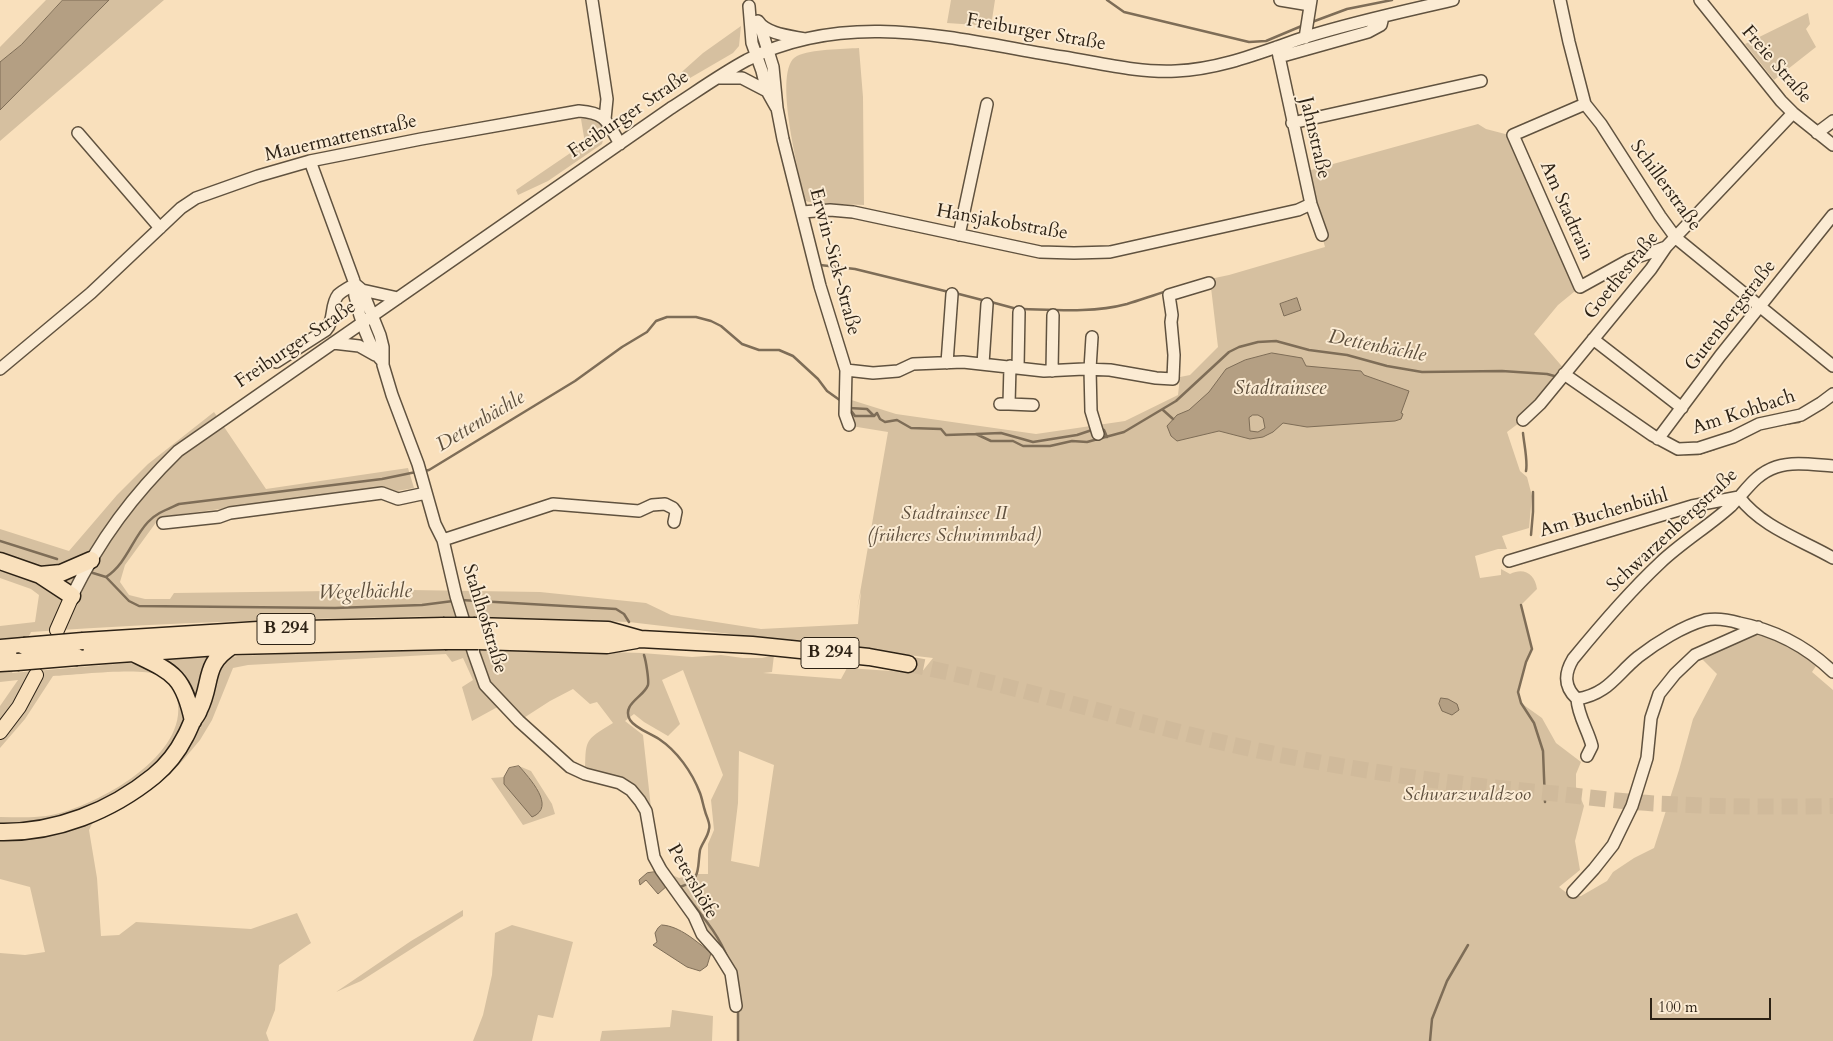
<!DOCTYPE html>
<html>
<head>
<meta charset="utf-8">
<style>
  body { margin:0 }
  #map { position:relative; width:1833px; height:1041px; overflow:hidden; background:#f9e0bc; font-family:Cardo,serif }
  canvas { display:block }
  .scale { position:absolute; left:1650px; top:998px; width:121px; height:22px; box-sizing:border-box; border:2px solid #2d2215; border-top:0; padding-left:6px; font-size:15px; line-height:18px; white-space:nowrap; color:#2d2215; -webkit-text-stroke:4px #fbebd3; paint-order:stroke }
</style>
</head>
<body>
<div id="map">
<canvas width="1833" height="1041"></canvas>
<div class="scale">100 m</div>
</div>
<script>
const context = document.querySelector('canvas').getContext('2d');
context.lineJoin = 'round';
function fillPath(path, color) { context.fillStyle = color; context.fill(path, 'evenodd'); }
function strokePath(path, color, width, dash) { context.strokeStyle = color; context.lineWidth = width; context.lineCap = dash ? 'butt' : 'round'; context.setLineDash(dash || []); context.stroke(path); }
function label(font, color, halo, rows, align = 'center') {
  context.font = font + ' Cardo,serif'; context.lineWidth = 4; context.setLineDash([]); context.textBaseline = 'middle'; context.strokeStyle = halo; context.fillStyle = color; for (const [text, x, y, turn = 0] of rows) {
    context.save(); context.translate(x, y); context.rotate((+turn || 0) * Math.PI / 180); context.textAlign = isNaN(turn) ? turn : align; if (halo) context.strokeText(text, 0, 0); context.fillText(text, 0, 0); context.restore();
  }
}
fillPath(new Path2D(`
  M46 0H63L21 45 0 62V47Z
  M109 0H164L0 141V110Z
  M951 0H995L991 26 947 23Z
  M1808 13 1810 24 1806 29 1816 47 1774 80 1745 44Z
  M741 26 739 46 733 53 647 103 703 53Z
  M859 48 863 97 864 205 814 203 805 201C800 176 771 68 797 56 811 49 843 49 859 48Z
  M589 118C604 119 606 132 602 144L548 181 518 195 516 190 585 143 581 119Z
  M1478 124 1486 129 1509 135 1580 287 1558 305 1534 334 1566 371 1523 420 1507 432 1520 471 1527 477 1532 496 1529 528 1502 536 1507 549H1498L1475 556 1480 578 1501 575V569L1510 574C1524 567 1535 574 1537 589L1521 605 1532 649 1526 662 1518 692 1521 703 1542 718 1556 743 1581 762 1576 774V787L1584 806 1575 841 1580 870 1559 887 1572 897 1581 896 1607 881 1613 872 1634 858 1654 848 1679 770 1693 719 1717 674 1700 657C1719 649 1749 631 1768 634L1818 663 1812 672 1833 690V1041H738V1009L733 979 661 870 679 878 696 874H708V844L714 830 711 800 723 775 683 670 662 680 680 724 668 736 644 722 634 714 625 721 643 735 651 808 646 811 631 790 585 774C586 740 583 741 613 723L597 702 590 704 573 689 550 701 519 721 503 704 472 721 462 687 473 680 463 658 452 662 446 654 248 665 233 668 212 720 200 740 185 758 175 769 144 793 95 818 89 830 97 878 101 936 119 935 136 922 251 929 297 913 311 943 279 965 275 1010 266 1033 269 1041H0V953L25 955 45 952 30 887 0 879V817C15 817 31 818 46 816 92 809 184 759 178 705 177 692 171 680 159 675 140 667 75 675 53 676L25 719 0 748V706L18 680 0 682V626L35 622 39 595 31 589 0 578V529L69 551 117 495 148 464 214 412 266 489 408 468 414 488 397 491 385 487 160 517 125 565 120 582 129 595 145 599H170L174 593 410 590 540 592 646 603 671 615 761 629 858 624 861 591 857 610 888 432 845 425V398L896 414 1036 434 1125 421 1178 395 1180 377 1190 375 1218 347 1210 279 1229 275 1325 247 1304 172ZM463 616 629 622 933 658 921 673 847 668 841 679 763 673 772 672 774 655 762 658H743L721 655 692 657 642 653 444 647 238 656C226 658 222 654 210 654 189 652 159 656 139 662L12 673 31 632C174 622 319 618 463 616ZM739 751 774 765 759 867 731 861 738 803Z
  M519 766 531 771 552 804 555 814 523 825 491 778 504 777V784L532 783Z
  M463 910V916L361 981 336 992 411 941Z
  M512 925 573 942 553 1018 538 1015 532 1041H473L483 1015 492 975 495 933Z
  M672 1010 713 1016 712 1041H600L602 1031 670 1027Z`), '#d6c0a0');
const water = new Path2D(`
  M63 0H109L0 110V62L21 45Z
  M1297 298 1301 310 1284 316 1280 304Z
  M1272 353 1302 358 1306 366 1361 371 1364 375 1409 391 1401 413 1403 414 1401 419 1395 421 1307 427 1283 423 1273 432 1263 437 1250 439 1219 431 1177 441 1171 436 1167 426 1177 415 1189 410 1209 392 1226 369 1245 360ZM1253 415H1258L1263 418 1265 428 1258 432 1250 431 1249 418Z
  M1441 698 1448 699 1457 704 1459 710 1452 715 1442 711 1439 704Z
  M519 766C529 778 557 807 532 817L504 784V777L509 768Z
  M655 872 668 885 658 894 646 880 640 885 639 880 647 873Z
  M662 925C680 926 697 942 711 953L707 966 700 971 687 967 653 945 657 942 655 933 658 928Z`);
fillPath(water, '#b49f83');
strokePath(water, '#7e6d57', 1);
strokePath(new Path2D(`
  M1107 0 1124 12 1249 42 1266 41 1304 25
  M1312 22 1347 9 1392 0
  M820 265 855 269 949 292
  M955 293 986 301
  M991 302 1017 309
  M1023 309C1057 310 1093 313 1127 304 1140 300 1154 295 1167 291
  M849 408 855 416H874L877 413 880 419 885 422 897 420 911 428 941 429 946 435 976 434 991 441H1013L1023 446H1050L1072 441 1087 442 1124 432 1176 401 1229 352 1239 347 1258 342 1276 341 1309 350 1347 355 1387 366 1422 372 1502 371 1547 374 1558 377
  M849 408 867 409 874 416
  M1163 410 1173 419
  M1785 424 1799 422 1814 413
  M1101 429 1104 430 1107 437
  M1523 433C1524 444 1528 461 1526 471
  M976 434 1001 433 1033 442 1077 435 1092 430
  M1656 443 1673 452
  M1685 454H1698L1714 449
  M424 471 429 470 575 381 622 347 647 332 656 321 667 317H696L711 321 721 326 742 344 759 350H779L793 356 818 379 827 391 841 401
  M1531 535 1533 512V492
  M0 541 57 559
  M93 573 106 577
  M106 577C127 563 132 539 148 522 156 513 168 509 179 504L382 479 416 472
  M106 577 129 601 139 606 335 608 422 605 453 601
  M461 600 616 609 624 614 629 622
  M1521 605 1532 649 1526 662 1518 692 1521 703 1534 723 1543 751 1545 802
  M644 655C646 661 649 680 648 685 644 697 621 704 630 720 636 729 650 733 659 739 677 751 692 772 700 793 702 798 703 805 705 811 706 816 711 824 709 829 708 837 702 843 700 850 697 868 702 880 680 887 697 910 718 932 728 959
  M738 1041V1008
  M1430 1041 1432 1019 1447 981 1468 945`), '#7e6d57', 2.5);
strokePath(new Path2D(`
  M908 664C1025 687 1139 725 1256 750 1356 771 1458 785 1560 794 1595 798 1632 803 1668 804 1723 807 1778 807 1833 806`), '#d0ba9b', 16, [16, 8]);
const minor = new Path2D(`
  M592 0 607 99 605 119
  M1280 0 1310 5
  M1560 0 1569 42 1585 104 1601 124 1660 216 1676 238 1833 366
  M1700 0 1781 101 1793 113 1833 145
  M749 6 752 43 762 71 767 91 776 107
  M758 21C766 34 790 36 805 39
  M760 25 773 67 777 108 783 139 820 286 846 370 845 414 849 425
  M1305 38 1311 0
  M1277 47 1311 204 1322 235
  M1279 57 1368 32 1381 25 1383 17
  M718 78H742L767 91
  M1585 104 1513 135 1580 287 1629 260 1666 247
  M1292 123 1481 81
  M78 133 160 228
  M1817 133 1833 121
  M310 161 354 281C356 286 354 291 355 296 359 315 369 349 383 362
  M802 212 830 210 853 212 1040 252 1074 253 1110 252 1298 210 1311 204
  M959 235 987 104
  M355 284 362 290 380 335 383 347V365L392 395 418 464 435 524 443 540 456 596 474 654 485 685 519 721 570 767 585 774 620 783 631 790 640 801 646 811 654 857 661 870 694 916 702 934 718 952 731 973 736 1006
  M362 290 398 298
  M1092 337 1090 369 1091 411 1098 434
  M1593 339 1682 408
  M333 343 359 346 375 355
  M276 362 326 330C335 320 330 305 338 295 342 291 350 287 355 284
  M947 363 952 294
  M983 364 987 304
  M1018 368 1019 312
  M0 369 91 293 181 208 196 198 258 176 310 161 421 139 579 111C607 113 607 122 620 144
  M846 370 873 373 898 371 913 364 963 362 1044 371 1084 369 1110 370 1156 378 1173 379 1174 355 1171 322 1172 315 1169 295 1209 283
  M1052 371 1053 315
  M1564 374 1652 435 1678 449 1699 448 1733 437 1759 424 1801 415 1821 403 1833 394
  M1000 404H1009L1010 366
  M1009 404 1033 405
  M1523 420 1540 404 1651 269 1666 247 1793 113
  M1658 439 1720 356 1833 215
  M1833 466C1815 465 1794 461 1776 467 1755 474 1746 491 1731 506 1709 526 1682 542 1660 563 1629 592 1600 626 1573 659 1564 674 1564 687 1577 699 1608 694 1616 675 1638 657 1656 643 1683 626 1705 620 1716 618 1729 620 1739 623 1775 630 1807 647 1833 672
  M1739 497C1763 528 1800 539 1833 558
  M163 523 219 517 230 513 382 493 398 499 426 493
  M443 540 553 504 639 511 652 505 665 504 673 508 676 512 674 522
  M1509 561 1692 506 1739 497
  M72 596C100 539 133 495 178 451L671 108C696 92 721 74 747 60 850 8 957 40 1063 57 1100 63 1139 73 1176 71 1222 69 1264 51 1306 37 1354 22 1404 11 1453 0
  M1577 699C1578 716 1588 730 1592 746L1587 756
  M1573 892 1594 869 1613 845 1632 806 1647 758 1651 718 1659 694 1675 674 1695 655 1758 627`);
const major = new Path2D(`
  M57 630 72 596
  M0 732 19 707 36 675`);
const highway = new Path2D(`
  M0 561 40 575 72 596
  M40 575 61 573 91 560
  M475 626 608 630 640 639 752 645 869 657 908 664
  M83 641 258 630 443 626
  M478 641 607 645 636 640
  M0 648 24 646
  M131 652C172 672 183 674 193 721
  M77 657 232 646 445 641
  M0 663 17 662
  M0 832C56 833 111 811 154 776 166 766 178 751 185 737 188 732 190 726 193 720 195 717 198 714 199 710 213 682 202 665 232 646`);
strokePath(minor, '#60523f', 14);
strokePath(major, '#2d2215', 16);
strokePath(highway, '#2d2215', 19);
strokePath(minor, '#fbebd3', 11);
strokePath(major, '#f9e0bc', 14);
strokePath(highway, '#f9e0bc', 16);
const highwayBridge = new Path2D(`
  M443 626H475
  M445 641H478
  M24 646 83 641
  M17 662 77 657`);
strokePath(highwayBridge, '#2d2215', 19, []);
strokePath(highwayBridge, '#f9e0bc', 16);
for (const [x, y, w] of [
  [286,629,58],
  [830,653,58]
]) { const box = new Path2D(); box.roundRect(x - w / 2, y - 15.5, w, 31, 4); context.fillStyle = '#fbebd3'; context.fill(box); strokePath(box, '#2d2215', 1); }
label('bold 18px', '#2d2215', null, [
  ["B 294",286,629],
  ["B 294",830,653]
]);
label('19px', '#2d2215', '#fbebd3', [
  ["Freiburger Straße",1036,33,10],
  ["Freie Straße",1776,65,49],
  ["Freiburger Straße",629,115,-34],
  ["Jahnstraße",1314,138,77],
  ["Mauermattenstraße",341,139,-13],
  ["Schillerstraße",1665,186,54],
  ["Am Stadtrain",1566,211,66],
  ["Hansjakobstraße",1002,223,10],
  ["Erwin-Sick-Straße",834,262,75],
  ["Goethestraße",1622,276,-51],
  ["Gutenbergstraße",1731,316,-52],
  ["Freiburger Straße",296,345,-34],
  ["Am Kohbach",1744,413,-18],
  ["Am Buchenbühl",1604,514,-16],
  ["Schwarzenbergstraße",1673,531,-43],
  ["Stahlhofstraße",484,619,73],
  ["Petershöfe",692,882,60]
]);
label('italic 19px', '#60513f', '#fbebd3', [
  ["Stadtrainsee II",954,515],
  ["(früheres Schwimmbad)",954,537],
  ["Schwarzwaldzoo",1467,796]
]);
label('italic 20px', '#5c4e3c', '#fbebd3', [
  ["Dettenbächle",1377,347,11],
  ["Stadtrainsee",1280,389],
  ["Dettenbächle",481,422,-31],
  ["Wegelbächle",365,593,-1]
]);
</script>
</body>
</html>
